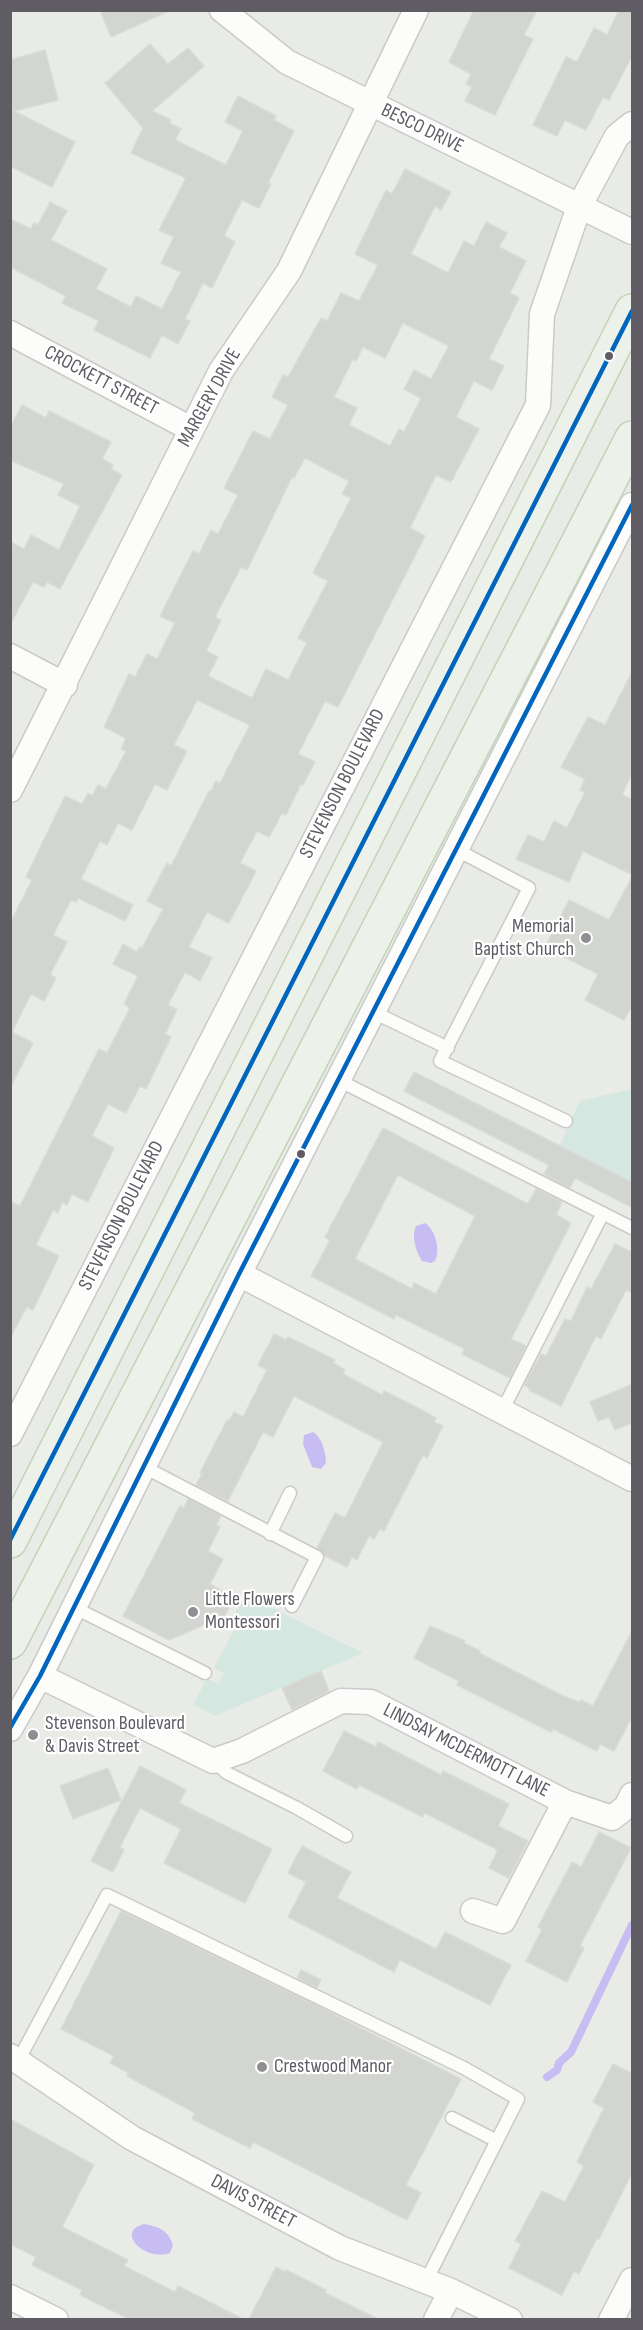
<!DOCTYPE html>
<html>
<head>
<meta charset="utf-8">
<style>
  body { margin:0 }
  #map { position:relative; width:643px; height:2330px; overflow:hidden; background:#e9ece6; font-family:"Sofia Sans Condensed",sans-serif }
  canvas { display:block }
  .frame { position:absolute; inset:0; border:12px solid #5f5c64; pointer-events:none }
</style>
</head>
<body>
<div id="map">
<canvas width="643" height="2330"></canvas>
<div class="frame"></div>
</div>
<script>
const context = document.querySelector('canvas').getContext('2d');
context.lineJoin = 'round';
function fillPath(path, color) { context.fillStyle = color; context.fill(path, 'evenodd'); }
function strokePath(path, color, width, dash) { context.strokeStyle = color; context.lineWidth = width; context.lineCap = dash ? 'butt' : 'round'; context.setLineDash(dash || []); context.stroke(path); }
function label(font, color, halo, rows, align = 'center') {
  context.font = font + ' "Sofia Sans Condensed",sans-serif'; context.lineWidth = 4.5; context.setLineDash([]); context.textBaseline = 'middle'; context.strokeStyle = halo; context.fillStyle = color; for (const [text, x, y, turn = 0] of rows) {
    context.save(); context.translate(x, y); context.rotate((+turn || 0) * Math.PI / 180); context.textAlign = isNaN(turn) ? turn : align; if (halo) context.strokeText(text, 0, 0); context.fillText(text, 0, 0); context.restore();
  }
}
fillPath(new Path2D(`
  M632 1089V1182L560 1145 580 1101Z
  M245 1594 363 1653 215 1716 193 1705 207 1678 218 1684 224 1673 214 1668 234 1630 228 1627Z`), '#d4e7e0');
fillPath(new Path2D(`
  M425 1223C435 1229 441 1250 435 1261L431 1263 422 1261C416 1252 411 1236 416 1226Z
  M313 1432C322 1437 326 1453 326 1463L321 1469 312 1467 303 1444 304 1435Z
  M144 2224C158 2226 169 2231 173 2245L170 2253C146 2262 114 2232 144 2224Z`), '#c8bdf3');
strokePath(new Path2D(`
  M547 2077 557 2070 559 2063 571 2052 632 1925`), '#c8bdf3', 8);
const building = new Path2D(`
  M100 10H171L111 37Z
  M474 10H537L524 35 533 39 495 115 465 101 472 87 466 84 471 74 449 62Z
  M619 10H633V54L609 100 603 97 586 130 565 120 557 136 533 125 566 57 577 62 594 28 607 35Z
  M150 44 168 64 188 48 204 66 152 111 171 120 169 123 181 129 175 140 226 165 243 131 225 122 238 96 276 116 274 120 294 131 268 183 271 184 259 208 242 200 224 236 235 242 212 288 203 283 185 319 190 321 178 344 162 335 150 358 94 330 99 321 62 303 66 296 10 267V219L31 229 34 223 38 225 50 202 67 211 51 240 107 269 96 289 131 307 136 296 162 309 181 272 161 263 174 237 159 230 186 178 131 153 143 128 105 83Z
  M45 50 58 100 14 111 75 142 52 187 10 166V60Z
  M405 169 451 192 441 210 435 206 411 254 448 273 464 241 474 246 486 222 507 233 499 247 526 261 510 293 519 298 489 359 504 366 492 390 474 381 456 417 479 429 451 482 436 475 410 528 425 536 338 707 325 701 298 754 315 762 303 785 301 784 286 815 282 813 269 837 257 831 240 863 256 871 229 923 207 912 189 947 212 958 200 981 185 972 168 1005 177 1010 165 1034 171 1037 146 1089 140 1086 126 1113 108 1104 92 1136 114 1148 88 1202 72 1194 67 1205 62 1202 58 1213 53 1210 36 1245 59 1256 33 1310 27 1307 10 1338V1201L20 1206 99 1049 107 1053 130 1008 124 1004 138 976 113 964 123 944 137 952 140 947 142 948 163 909 147 901 167 863 171 866 209 791H211L216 781 220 783 250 725 197 700 174 745 187 751 167 790 155 784 132 830 118 823 107 845 100 841 81 879 133 905 125 921 78 898 76 902 71 900 53 935 67 942 50 975 56 978 44 1001 31 994 12 1032 33 1043 10 1088V923L32 880 26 877 65 796 82 804 88 793 92 796 98 785 106 789 126 751 121 749 126 738 104 727 118 697 129 674 135 677 147 654 157 659 175 623 160 616 193 551 199 554 211 530 218 534 238 495 224 488 253 431 270 439 288 405 272 397 283 375 288 377 321 318 327 321 341 293 359 301 378 265 355 254 386 190 392 194ZM403 323 449 346 431 379 414 370 404 389 421 398 404 432 399 429 390 446 349 425 357 408 334 397 353 359 356 361 363 347 385 358ZM305 458 349 481 342 494 351 498 313 573 328 581 298 638 307 643 288 680 266 669 252 698 208 676 218 657 206 651 221 620 215 617 241 567 247 570 292 477 294 478Z
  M22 405 46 418 49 411 111 442 102 459 113 465 111 469 122 475 60 589 47 582 44 587 33 582 10 625V542L24 549 31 535 59 550 80 506 58 495 64 484 10 460V428Z
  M633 670 632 773 622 795 633 800V875L583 851 569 882 516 859 528 835 544 842 554 821 567 828 585 792 580 790 585 779 561 767 588 717 605 725Z
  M633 875V1004L624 1020 585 1000 598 974 545 947 569 900 609 920Z
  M414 1072 633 1183V1208L575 1178 570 1188 544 1174 549 1165 404 1091Z
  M383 1128 528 1204 536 1189 562 1202 556 1215 571 1223 511 1339 526 1346 510 1378 462 1354 465 1349 396 1315 394 1319 311 1276 330 1240 325 1237ZM398 1175 475 1216 436 1294 414 1283 412 1289 355 1259Z
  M615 1244 633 1253V1293L626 1290 601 1339 596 1336 561 1406 529 1390 530 1388 524 1385 541 1354 546 1356 565 1319 571 1321 587 1287 591 1289Z
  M274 1334 286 1340 288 1337 335 1360 333 1363 345 1370 343 1374 382 1395 384 1391 418 1408 436 1418 434 1422 443 1426 427 1458 423 1455 384 1531 380 1529 374 1539 369 1536 357 1560 352 1557 347 1567 325 1556 317 1548 335 1513 345 1518 383 1442 294 1396 273 1437 263 1432 228 1501 196 1485 202 1474 200 1473 227 1420 229 1421 234 1412 243 1417 267 1370 258 1365Z
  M633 1384V1422L615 1430 609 1417 598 1421 590 1402Z
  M188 1499 221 1516 216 1525 220 1527 208 1551 223 1559 210 1584 234 1598 224 1618 220 1615 214 1627 206 1624 169 1640 123 1616 180 1506 184 1508Z
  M430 1626 465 1641 464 1643 480 1651 479 1653 563 1696 579 1702 581 1700 593 1706 633 1629V1715L614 1751 600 1744 597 1751 553 1729 551 1732 457 1685 459 1681 414 1658Z
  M321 1671 329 1691 292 1710 282 1688Z
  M344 1731 376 1747 378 1742 441 1775 443 1771 509 1804 498 1826 528 1841 509 1878 489 1868 498 1850 425 1813 423 1817 359 1785 357 1789 323 1771Z
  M140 1766 186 1790 179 1803 272 1849 245 1903 164 1863 181 1829 140 1808 120 1847 124 1850 113 1872 91 1861Z
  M108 1768 121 1800 73 1819 60 1786Z
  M599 1832 631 1848 580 1946 584 1948 567 1982 526 1961 542 1929 538 1927 572 1862 581 1867Z
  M302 1846 351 1872 337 1898 436 1949 445 1932 511 1965 490 2005 400 1960 394 1972 288 1917 306 1882 288 1873Z
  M121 1911 312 2003 461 2079 406 2185 421 2193 407 2220 253 2142 250 2148 192 2119 195 2113 127 2076 129 2073 110 2063 114 2056 61 2029Z
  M301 1970 321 1980 317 1988 297 1978Z
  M613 2064 633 2074V2171L599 2239 597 2238 579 2274 574 2271 562 2295 509 2268 521 2244 515 2241 542 2191 565 2202 584 2166 577 2162 604 2108 593 2102Z
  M10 2119 94 2165 62 2227 128 2260 124 2266 175 2292 178 2286 243 2319H129L80 2295 82 2290 32 2265 36 2257 10 2244Z
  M276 2267 285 2272 286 2270 326 2290 325 2293 378 2319H249Z`);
fillPath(building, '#d3d5d1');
strokePath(building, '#d8dbd6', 1.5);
const service = new Path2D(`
  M457 850 529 888 440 1061 566 1121
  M373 1012 448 1048
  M338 1080 632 1228
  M502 1411 603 1213
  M144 1467 317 1557 292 1606
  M270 1534 290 1493
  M73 1607 205 1673
  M213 1761 227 1773 297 1808 346 1836
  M18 2061 107 1895 464 2068 518 2099 426 2281
  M452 2118 497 2141`);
const minor = new Path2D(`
  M222 10 287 62 632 232
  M10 333 191 429
  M10 656 65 685
  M10 790 221 371 289 271 416 10
  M239 1274 632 1479
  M10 1434 538 405 542 314 579 207 617 136 632 124
  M40 1676 213 1761 242 1751 341 1701 371 1702 565 1802 612 1818 626 1807 632 1795
  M10 1729 40 1676 239 1274 632 505
  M473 1911 503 1921 565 1802
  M10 2056 132 2138 340 2248 451 2291 510 2320
  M10 2297 56 2320
  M436 2320 451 2291
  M611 2320 632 2280`);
const primary = new Path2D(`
  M10 1541 632 311
  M10 1642 632 438`);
strokePath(service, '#c9cac9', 15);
strokePath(minor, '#c9cac9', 27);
strokePath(primary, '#c4d2b6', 36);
strokePath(service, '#fcfcfb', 12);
strokePath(minor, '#fcfcfb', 24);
strokePath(primary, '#ecf2e9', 33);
strokePath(new Path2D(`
  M10 1540 632 311
  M10 1728 40 1676 239 1274 632 505`), '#0065bd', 4.5);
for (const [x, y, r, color] of [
  [609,356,5,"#5f5c64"],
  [586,938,6,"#8f8e92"],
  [301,1154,5,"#5f5c64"],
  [193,1612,6,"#8f8e92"],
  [33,1735,6,"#8f8e92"],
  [262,2067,6,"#8f8e92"]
]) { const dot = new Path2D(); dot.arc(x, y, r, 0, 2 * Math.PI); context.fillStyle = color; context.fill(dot); strokePath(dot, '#fff', 2); }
label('20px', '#5f5c64', '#fff', [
  ["BESCO DRIVE",422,129,26],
  ["CROCKETT STREET",101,381,28],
  ["MARGERY DRIVE",210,398,-61],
  ["STEVENSON BOULEVARD",343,784,-63],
  ["STEVENSON BOULEVARD",122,1216,-63],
  ["LINDSAY MCDERMOTT LANE",466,1751,27],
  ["DAVIS STREET",253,2202,28]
]);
label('20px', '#5f5c64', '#fff', [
  ["Memorial",574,927,"right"],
  ["Baptist Church",574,950,"right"],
  ["Little Flowers",205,1600],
  ["Montessori",205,1623],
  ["Stevenson Boulevard",45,1724],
  ["& Davis Street",45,1747],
  ["Crestwood Manor",274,2067]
], 'left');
</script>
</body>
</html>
